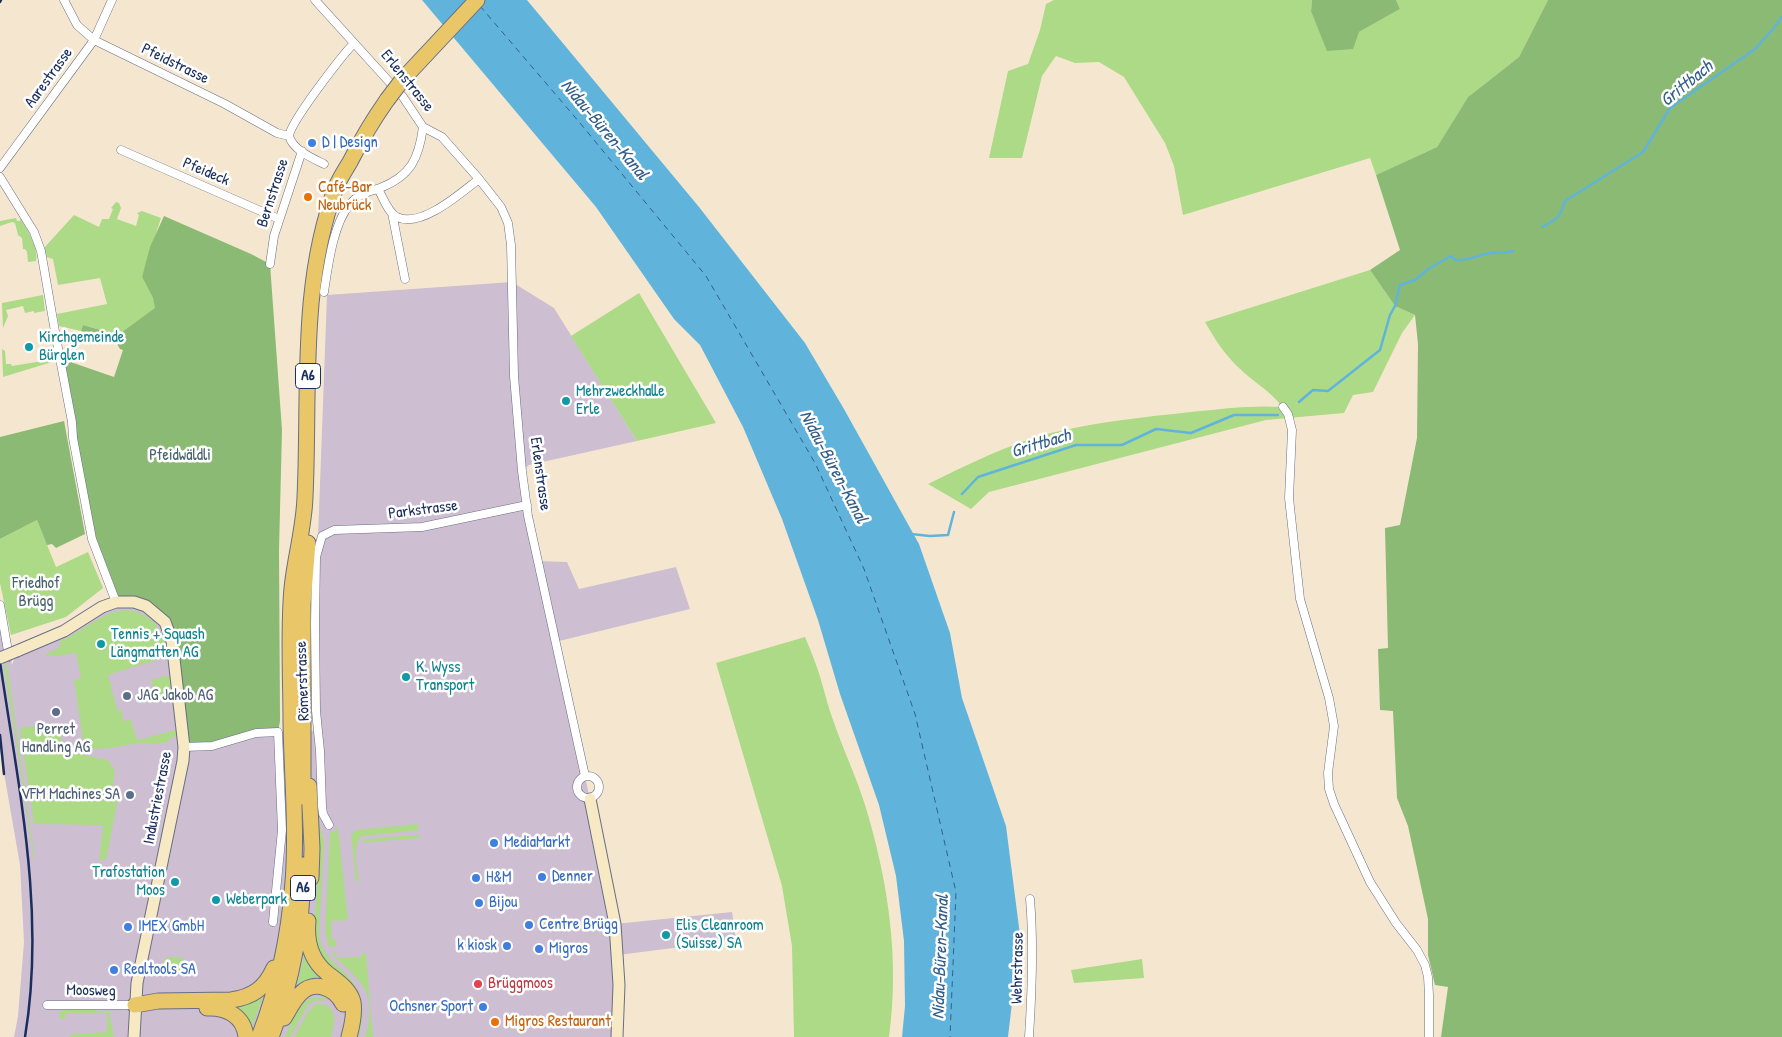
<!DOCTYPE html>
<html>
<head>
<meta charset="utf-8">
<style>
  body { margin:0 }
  canvas { display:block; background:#f5e7cf }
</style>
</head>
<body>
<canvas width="1782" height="1037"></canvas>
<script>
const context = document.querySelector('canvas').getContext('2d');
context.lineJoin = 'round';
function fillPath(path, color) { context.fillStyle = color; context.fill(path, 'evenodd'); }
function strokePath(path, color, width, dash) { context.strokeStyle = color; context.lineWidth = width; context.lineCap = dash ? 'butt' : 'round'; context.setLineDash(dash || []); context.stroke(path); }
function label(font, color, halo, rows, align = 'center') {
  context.font = font + ' "Patrick Hand",sans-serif'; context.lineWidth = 5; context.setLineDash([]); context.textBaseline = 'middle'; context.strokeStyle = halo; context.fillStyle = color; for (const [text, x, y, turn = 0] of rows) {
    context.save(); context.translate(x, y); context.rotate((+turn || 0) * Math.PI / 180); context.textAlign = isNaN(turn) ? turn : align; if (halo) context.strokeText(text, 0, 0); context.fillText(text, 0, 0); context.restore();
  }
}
fillPath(new Path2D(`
  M512 282 554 308 637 441 529 465 522 471 538 561 567 562 579 589 676 567 690 609 555 642 590 799 615 924 732 912 736 940 618 955 617 1037H14L18 1016 24 942 20 865 0 750V600L12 665 17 651 102 607 146 606 256 733 318 731V538L327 295Z`), '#cebed1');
fillPath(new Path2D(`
  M1054 0H1312L1311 11 1359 32 1400 9 1396 0H1548L1519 57 1468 97 1437 147 1376 175 1370 158 1183 215 1174 166 1165 143 1124 77 1099 62 1075 63 1056 56 1042 76 1022 158H989L1008 71 1028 64 1040 30 1046 4Z
  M116 202 119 203 121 208 117 219 136 226 139 215 137 213 142 211 161 218 142 277 153 298 156 308 118 335 83 325 81 331 59 326 57 314 107 304 100 278 58 285 53 259 47 257 44 248 74 215 99 227 102 219H109L113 209 111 208Z
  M16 218 17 221H20V218C27 229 39 248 36 261L28 262 27 252 25 249H23L22 238 18 235 15 223 12 222 0 226V221Z
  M1370 270 1395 306 1415 315 1402 333 1373 392 1353 395 1344 413 1266 420 989 492 971 509 928 484C967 465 1008 444 1051 433 1097 422 1144 417 1191 412 1221 409 1252 405 1282 407 1271 391 1253 382 1239 368 1225 355 1214 338 1205 322Z
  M639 293 716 423 637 441 571 336Z
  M43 295 45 311 34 313V311L25 313 23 306 6 310 8 316 3 328 2 303Z
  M2 349 5 351 6 364H11L12 366 55 359V361L3 377Z
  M37 520 56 567 88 552 103 588 66 617 11 635 0 583V539Z
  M126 610C152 612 165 632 168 656L108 675 112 688 111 690 112 691 118 711 122 710 123 721 131 720 137 740 176 730V736L169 739V742C160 744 150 743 141 743 122 745 103 752 84 747L74 680 81 678 76 653 54 656V655L47 656 46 654 60 647V641C83 632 100 612 126 610Z
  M805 637C811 651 817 666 821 680 825 693 828 707 833 720 843 749 856 776 865 805 888 880 900 959 889 1037H794L792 946 782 886 716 663Z
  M7 664 35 860H34C24 795 15 731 4 666Z
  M171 675 173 691 156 696 151 680Z
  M56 723 58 736H61L62 743H68L69 752 108 760 115 771 113 787 120 789 106 860H99L103 825 34 824 20 728Z
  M318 818 324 841 319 935C322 954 334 962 347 975 364 992 366 1016 358 1037H353L358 1018 317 949 314 927 318 876Z
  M416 824H418V830L363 836C350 842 358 870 359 882L356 881 351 835 356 830Z
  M336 828H338L348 920 331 921 332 940H336V946L329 947 325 932 330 832 336 831Z
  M413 835H419V838L361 843 367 839Z
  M305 950 327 980 306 982 297 986Z
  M334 952H336L337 958 362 957V953H366L373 1037H365C378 994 363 983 334 956L333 953Z
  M168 957 184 958 183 972H170L166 971 163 962Z
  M1142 959 1144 978 1074 983 1071 970Z
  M264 993 250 1033 233 1004Z
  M313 997H323L328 1000 314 1001 308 1005 290 1037H285C291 1023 299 1003 313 997Z
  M316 1004 326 1005C338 1013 334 1024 331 1037H294L308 1012Z
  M74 1009H93L97 1012H109L114 1037H70L71 1034 107 1032V1013H66L65 1019H62L59 1017 60 1011Z`), '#adda86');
fillPath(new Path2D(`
  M1312 0H1396L1400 9 1359 32 1353 49 1327 51 1311 11Z
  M1548 0H1782V1037H1441L1448 987 1435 985 1428 955V919L1408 826 1397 798 1393 711 1380 710 1378 649 1388 648 1385 528 1400 525 1417 438 1418 344 1415 315 1395 306 1370 270 1400 250 1376 175 1437 147 1468 97 1519 57Z
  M164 216 251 254 270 264 282 430 279 550 280 721 278 732 256 733 212 746 184 747 174 650 154 612 116 602 97 555 59 358 114 377 123 350 120 349 116 342 81 331 83 325 118 335 155 308 153 298 142 277 150 247Z
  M64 421 85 534 56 548 52 544 47 545 37 520 0 539V437Z`), '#8aba73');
fillPath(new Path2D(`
  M422 0H527L699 207 805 343 844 409 919 544 950 633 962 698 1006 826 1020 935 1008 1037H902L905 1006 904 941 896 876 879 805 840 694 818 620 782 519 743 427 700 345 674 319 596 207Z`), '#60b4dc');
strokePath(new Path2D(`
  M1542 227C1557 219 1560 218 1565 201L1643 152 1670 108 1755 49 1773 29 1782 17
  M1299 402 1313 390 1328 391 1380 350 1390 315 1395 306 1400 285 1415 280 1428 269 1451 256 1455 260C1469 261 1480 254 1492 253 1501 252 1503 254 1513 251
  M962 494 978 477 1076 445H1122L1156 429 1191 433 1234 415H1278
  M911 534 930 536 948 535 954 512`), '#60b4dc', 2.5);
strokePath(new Path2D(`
  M480 6 580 123 706 276 815 463 864 569 915 714 956 892 950 1037`), '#335e8a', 1, [6, 5]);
const street = new Path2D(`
  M64 0 77 25 94 40 225 104 277 133 289 136
  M315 0 403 97 423 127 442 137 479 179 501 207 508 223 511 245 514 376 522 471 528 516 585 776
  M289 136C291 121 341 57 354 43
  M289 136C293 150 312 158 324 164
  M121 150 279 219
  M0 168 94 40 112 0
  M0 177 34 232 41 251 57 343 72 422 73 438 92 539 116 602
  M378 189C383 197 388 213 397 217 421 229 462 192 479 179
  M392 213 405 279
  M270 264 274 236 302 151
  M324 292C328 266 333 224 350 204 358 194 369 192 380 188 411 176 419 158 423 127
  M1283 407 1288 414 1292 430 1289 498 1300 599 1329 698 1334 726 1328 773 1329 789 1334 804 1370 882 1396 923 1417 950 1425 965 1428 977 1429 995V1037
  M0 605 9 657
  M184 747 212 746 256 733 278 732 282 830 273 922
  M577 787a11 11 0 1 1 22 0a11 11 0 1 1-22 0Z
  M329 825 323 814 322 806 320 751 316 711 315 624 316 557 322 536 334 530 422 527 527 505
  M47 1005H135
  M1029 1037C1032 991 1034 945 1030 899`);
const secondary = new Path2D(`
  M17 651 64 631 102 607 116 602H134L146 606 165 622 172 641 184 747 183 761 137 983 134 1037
  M590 799 615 924 619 985 617 1037`);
const highway = new Path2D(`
  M403 79 477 0
  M309 786 312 848 311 878
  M303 797V604L308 543
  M308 921C306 941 311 960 327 973 337 981 350 989 353 1002 355 1014 352 1026 349 1037
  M135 1005 158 1001 231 1000C253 997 265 988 274 968
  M207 1008C226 1007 244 1016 246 1037
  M284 1018C289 1010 293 1001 300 994 314 979 335 988 343 1004
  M259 1037C278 988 289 935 293 882 297 829 292 776 291 723 291 678 288 632 292 588 295 558 304 528 305 497 310 393 299 286 336 187 340 178 345 170 350 162 361 140 373 120 387 100
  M271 1037C292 982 303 924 303 865`);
strokePath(street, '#676f86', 9);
strokePath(secondary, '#676f86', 13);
strokePath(highway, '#676f86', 17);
strokePath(street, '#fff', 8);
strokePath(secondary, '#f6e9c3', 11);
strokePath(highway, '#e9c769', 15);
strokePath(new Path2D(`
  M0 2 1 0
  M0 662C18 786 46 911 25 1037
  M0 735 4 774`), '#1b2f5e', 2.5);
const secondaryBridge = new Path2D(`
  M0 658 17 651`);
const highwayBridge = new Path2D(`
  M387 100 403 79`);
strokePath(secondaryBridge, '#676f86', 13, []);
strokePath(highwayBridge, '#676f86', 17, []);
strokePath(secondaryBridge, '#f6e9c3', 11);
strokePath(highwayBridge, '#e9c769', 15);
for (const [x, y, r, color] of [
  [312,143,5,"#3f7fe0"],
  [308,197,5,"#e8710a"],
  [29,347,5,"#0f9aa8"],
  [566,401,5,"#0f9aa8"],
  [101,644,5,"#0f9aa8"],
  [406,677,5,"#0f9aa8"],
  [127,696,5,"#5c6f8a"],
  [56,712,5,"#5c6f8a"],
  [130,795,5,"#5c6f8a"],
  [494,843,5,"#3f7fe0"],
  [542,877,5,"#3f7fe0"],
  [476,878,5,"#3f7fe0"],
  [175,882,5,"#0f9aa8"],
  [216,900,5,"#0f9aa8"],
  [479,903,5,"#3f7fe0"],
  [529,925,5,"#3f7fe0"],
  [128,927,5,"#3f7fe0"],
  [666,935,5,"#0f9aa8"],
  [507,946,5,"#3f7fe0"],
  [539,949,5,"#3f7fe0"],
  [114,970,5,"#3f7fe0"],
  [478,984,5,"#e0444e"],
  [483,1007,5,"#3f7fe0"],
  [495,1022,5,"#e8710a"]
]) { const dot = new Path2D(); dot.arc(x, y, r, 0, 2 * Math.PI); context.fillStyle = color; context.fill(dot); strokePath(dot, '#fff', 2); }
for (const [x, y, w] of [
  [308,376,25],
  [303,888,25]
]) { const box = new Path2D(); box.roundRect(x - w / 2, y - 12.5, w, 25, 4); context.fillStyle = '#fff'; context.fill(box); strokePath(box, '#1b2f5e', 1); }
label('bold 15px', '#1b2f5e', null, [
  ["A6",308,376],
  ["A6",303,888]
]);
label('16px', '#1b2f5e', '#fff', [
  ["Pfeidstrasse",175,64,26],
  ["Aarestrasse",49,78,-54],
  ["Erlenstrasse",407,81,51],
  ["Pfeideck",206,172,23],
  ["Bernstrasse",273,193,-72],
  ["Erlenstrasse",540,474,82],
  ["Parkstrasse",423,510,-7],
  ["Römerstrasse",303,681,-92],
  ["Industriestrasse",158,798,-79],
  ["Wehrstrasse",1018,968,-89],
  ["Moosweg",91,991,1]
]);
label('16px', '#366cbe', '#fff', [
  ["D | Design",322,143],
  ["MediaMarkt",504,843],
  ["Denner",552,877],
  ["H&M",486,878],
  ["Bijou",489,903],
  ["Centre Brügg",539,925],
  ["IMEX GmbH",138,927],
  ["k kiosk",497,946,"right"],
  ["Migros",549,949],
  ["Realtools SA",124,970],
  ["Ochsner Sport",473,1007,"right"]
], 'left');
label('16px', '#c56008', '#fff', [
  ["Café-Bar",318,188],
  ["Neubrück",318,206],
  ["Migros Restaurant",505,1022]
], 'left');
label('16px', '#0d838f', '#fff', [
  ["Kirchgemeinde",39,338],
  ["Bürglen",39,356],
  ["Mehrzweckhalle",576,392],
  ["Erle",576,410],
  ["Tennis + Squash",111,635],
  ["Längmatten AG",111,653],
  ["K. Wyss",416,668],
  ["Transport",416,686],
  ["Trafostation",165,873,"right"],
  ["Moos",165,891,"right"],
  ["Weberpark",226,900],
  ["Elis Cleanroom",676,926],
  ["(Suisse) SA",676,944]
], 'left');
label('16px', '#47626a', '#fff', [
  ["Pfeidwäldli",180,456],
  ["Friedhof",36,584],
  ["Brügg",36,602]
]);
label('16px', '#4e5e75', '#fff', [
  ["JAG Jakob AG",137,696],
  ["Perret",56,730,"center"],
  ["Handling AG",56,748,"center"],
  ["VFM Machines SA",120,795,"right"]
], 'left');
label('16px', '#be3a42', '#fff', [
  ["Brüggmoos",488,984]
], 'left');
label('italic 18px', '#335e8a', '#fff', [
  ["Grittbach",1687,84,-39],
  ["Nidau-Büren-Kanal",604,130,50],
  ["Grittbach",1041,444,-17],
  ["Nidau-Büren-Kanal",833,467,62],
  ["Nidau-Büren-Kanal",941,957,-88]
]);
</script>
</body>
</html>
